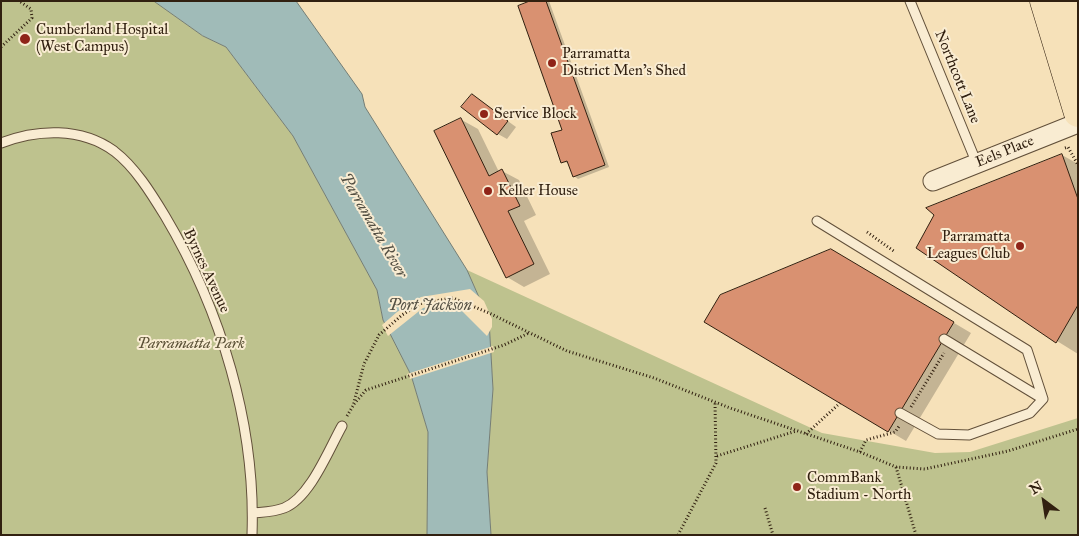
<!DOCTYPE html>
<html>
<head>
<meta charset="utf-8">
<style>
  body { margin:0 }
  #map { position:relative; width:1079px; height:536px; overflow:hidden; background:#f6e1b9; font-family:"IM FELL Great Primer",serif }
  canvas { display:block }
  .frame { position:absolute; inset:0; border:2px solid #312010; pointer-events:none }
  .north { position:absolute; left:1019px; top:476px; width:50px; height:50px; -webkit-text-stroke:4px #f9ecd2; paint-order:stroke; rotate:329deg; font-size:14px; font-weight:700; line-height:20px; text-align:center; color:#312010 }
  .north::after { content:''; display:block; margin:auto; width:18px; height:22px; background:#312010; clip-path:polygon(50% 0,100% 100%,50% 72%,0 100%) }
</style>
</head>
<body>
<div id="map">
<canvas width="1079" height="536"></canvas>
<div class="frame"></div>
<div class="north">N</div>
</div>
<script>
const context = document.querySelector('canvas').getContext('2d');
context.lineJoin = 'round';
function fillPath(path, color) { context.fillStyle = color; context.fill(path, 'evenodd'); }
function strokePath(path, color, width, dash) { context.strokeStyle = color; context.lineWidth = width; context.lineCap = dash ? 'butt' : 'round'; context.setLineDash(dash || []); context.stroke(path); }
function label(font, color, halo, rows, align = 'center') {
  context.font = font + ' "IM FELL Great Primer",serif'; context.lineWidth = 4; context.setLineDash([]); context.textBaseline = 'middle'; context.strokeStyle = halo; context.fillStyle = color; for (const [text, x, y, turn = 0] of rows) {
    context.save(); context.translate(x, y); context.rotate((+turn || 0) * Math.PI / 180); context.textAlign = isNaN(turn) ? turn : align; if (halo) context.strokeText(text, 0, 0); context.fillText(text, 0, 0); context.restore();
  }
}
fillPath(new Path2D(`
  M1 1H154L203 36 226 47 293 136 377 290 383 320 411 375 428 432 427 535H1Z
  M467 270 822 433 935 453 970 452 1078 418V535H491L487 472 493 389 489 320Z`), '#bec28e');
const water = new Path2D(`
  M154 1H296L362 94 365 107 467 270 489 320 493 389 487 472 491 535H427L428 432 411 375 383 320 377 290 293 136 226 47 203 36Z`);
fillPath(water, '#a0bbb8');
strokePath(water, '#747d75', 1);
fillPath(new Path2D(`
  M470 289 484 301 492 319V327L487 336 460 309 444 304 423 308 388 336 382 325 397 312 421 297Z
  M493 346 494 352 410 379 407 374Z`), '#f6e1b9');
fillPath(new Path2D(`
  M534 1H549L609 167 578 179 574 176 569 163 562 162 564 130Z
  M472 95 516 127 507 139 498 134Z
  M460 119 478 129 499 172 502 171 519 180 536 215 524 221 550 274 524 287 507 277Z
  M1062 155 1078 164V354L1057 341Z
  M831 250 971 333 906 441 705 322Z`), '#0003');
const building = new Path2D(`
  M530 1H546L605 165 573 177 567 161 561 163 551 133 562 130 518 6Z
  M472 94 508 121 497 135 461 107Z
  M461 118 489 176 502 169 520 206 508 211 534 264 506 278 434 131Z
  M1062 154 1078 199V305L1056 343 916 248 934 215 926 208Z
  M831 249 954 322 888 432 704 322 720 295Z`);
fillPath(building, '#d99171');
strokePath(building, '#312010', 1);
const service = new Path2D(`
  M910 1 977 164
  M1 143C37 129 81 127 114 151 135 167 151 193 165 216 221 310 256 425 252 535
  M817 221 1027 350 1043 399
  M944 339 1043 399
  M900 413 938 434 969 435 1030 413 1043 399
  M253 513C263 512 274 512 284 508 310 498 329 449 342 426`);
const minor = new Path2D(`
  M933 181 1078 123`);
const primary = new Path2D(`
  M1044 1 1078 113
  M1064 1 1078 49`);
strokePath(service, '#62503a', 11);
strokePath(minor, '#62503a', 21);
strokePath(primary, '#312010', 29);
strokePath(new Path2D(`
  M1 47 32 18 31 9 19 1
  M1065 148 1068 147 1078 165
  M867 232 895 252
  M354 404 366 390 504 345 529 333
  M911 407 944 353
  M347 416 353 406 364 364 379 335 402 315 422 303 453 298 489 313 567 351 654 378 730 408 860 452 896 467 925 469 1008 451 1078 429
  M806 434 840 403
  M860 452 866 440 895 432 900 425
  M717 456 796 431
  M896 467 916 535
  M765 508 773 535
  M678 535 716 463 715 402`), '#312010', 3, [1, 2.5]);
strokePath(service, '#f9ecd2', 9);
strokePath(minor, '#f9ecd2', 19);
strokePath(primary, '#f6e1b9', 28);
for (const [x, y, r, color] of [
  [25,39,6,"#8f2418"],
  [552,63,5,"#8f2418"],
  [484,114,5,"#8f2418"],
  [488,191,5,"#8f2418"],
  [1020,246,5,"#8f2418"],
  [797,487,5,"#8f2418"]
]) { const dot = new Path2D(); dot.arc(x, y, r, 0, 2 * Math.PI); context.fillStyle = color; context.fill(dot); strokePath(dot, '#f9ecd2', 2); }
label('15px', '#312010', '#f9ecd2', [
  ["Cumberland Hospital",36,30],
  ["(West Campus)",36,47],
  ["Parramatta",562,54],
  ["District Men's Shed",562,71],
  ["Service Block",494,114],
  ["Keller House",498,191],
  ["Parramatta",1010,237,"right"],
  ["Leagues Club",1010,254,"right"],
  ["CommBank",807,478],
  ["Stadium - North",807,495]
], 'left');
label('15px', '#312010', '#f9ecd2', [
  ["Northcott Lane",957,77,68],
  ["Eels Place",1005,152,-22],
  ["Byrnes Avenue",206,271,65]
]);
label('italic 15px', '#5b5136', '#f9ecd2', [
  ["Parramatta Park",191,344]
]);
label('italic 16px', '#524e42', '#f9ecd2', [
  ["Parramatta River",373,226,60],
  ["Port Jackson",430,306]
]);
</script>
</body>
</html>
